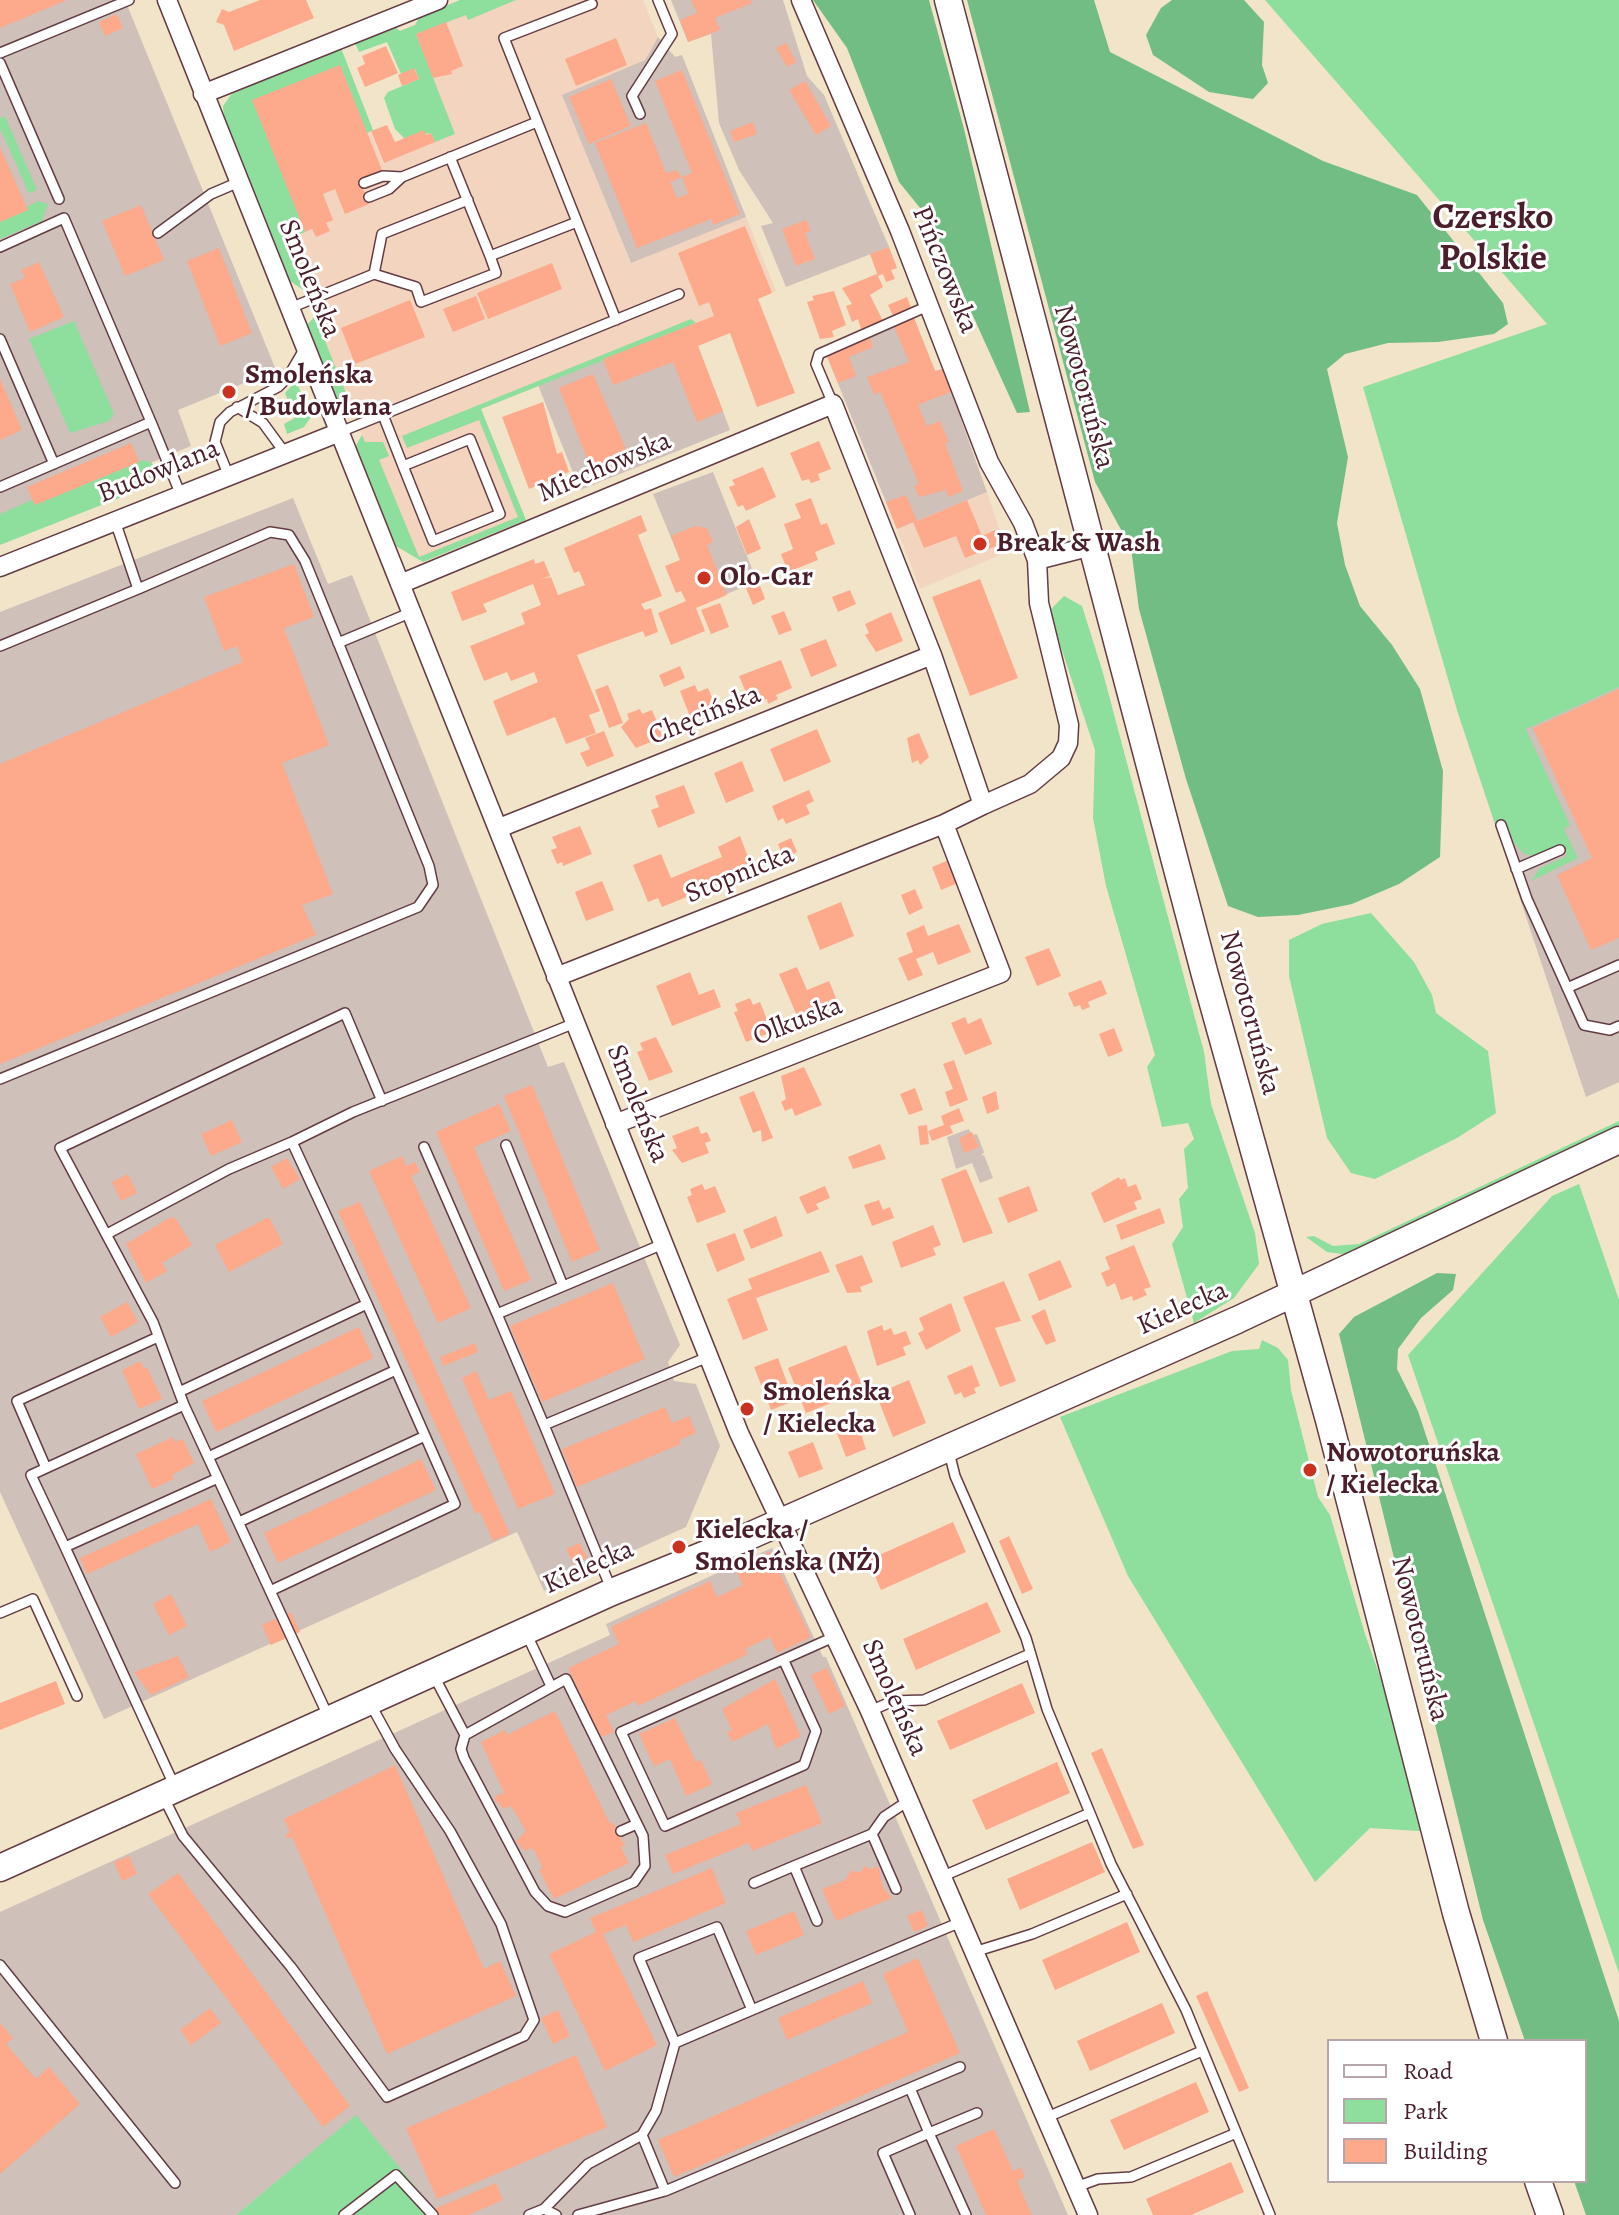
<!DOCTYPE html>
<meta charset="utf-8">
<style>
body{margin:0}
#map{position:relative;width:1619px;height:2215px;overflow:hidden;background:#f2e4c9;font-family:Alegreya,serif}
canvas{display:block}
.legend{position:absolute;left:1327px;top:2039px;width:260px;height:144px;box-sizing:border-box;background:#fff;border:2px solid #b7a5aa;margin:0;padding:10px 14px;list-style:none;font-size:24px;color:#4a1f2b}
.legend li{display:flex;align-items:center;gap:16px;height:40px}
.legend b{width:40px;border:2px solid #b7a5aa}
</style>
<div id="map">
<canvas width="1619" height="2215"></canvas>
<ul class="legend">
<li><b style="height:10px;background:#fff"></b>Road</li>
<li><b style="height:22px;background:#8ede9d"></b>Park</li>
<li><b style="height:22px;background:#fda98c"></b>Building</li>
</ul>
</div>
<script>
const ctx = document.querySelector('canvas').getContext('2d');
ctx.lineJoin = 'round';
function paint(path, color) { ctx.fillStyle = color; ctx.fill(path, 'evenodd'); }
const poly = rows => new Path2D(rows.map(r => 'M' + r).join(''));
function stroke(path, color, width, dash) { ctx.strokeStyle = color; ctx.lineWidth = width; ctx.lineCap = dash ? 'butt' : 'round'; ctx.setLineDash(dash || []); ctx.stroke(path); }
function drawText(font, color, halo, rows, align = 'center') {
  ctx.font = font + ' Alegreya,serif'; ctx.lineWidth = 6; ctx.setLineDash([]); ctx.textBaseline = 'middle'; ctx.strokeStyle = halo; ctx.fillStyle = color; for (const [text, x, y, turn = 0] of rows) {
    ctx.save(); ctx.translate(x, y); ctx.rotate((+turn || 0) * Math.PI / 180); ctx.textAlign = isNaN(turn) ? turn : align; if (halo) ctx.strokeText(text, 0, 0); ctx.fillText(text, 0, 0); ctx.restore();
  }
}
paint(poly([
 [478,0,643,0,658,37,645,60,563,95,630,262,746,217,776,291,481,409,526,520,426,561,409,553,232,109,339,54,383,163,443,138,399,31],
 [987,492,1007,552,920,589,897,529]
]), '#f3d4be');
paint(poly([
 [0,0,125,0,276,370,178,410,191,446,0,526],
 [671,0,783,0,807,76,824,95,889,247,786,287,761,226,773,223,739,170,719,123,711,34,688,42],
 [658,37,675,57,682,55,746,217,631,263,562,95,645,60],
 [914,318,935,371,943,369,987,492,897,529,826,354],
 [690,325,730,430,580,490,538,385],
 [713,472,757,581,699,606,653,494],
 [293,498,328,584,352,575,548,1067,564,1062,680,1345,668,1362,674,1381,696,1384,720,1446,686,1527,544,1591,517,1532,104,1719,0,1492,0,612],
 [1619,604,1619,1082,1586,1097,1457,710,1586,635],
 [969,1129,972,1135,977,1134,984,1152,981,1156,984,1155,993,1178,980,1183,972,1163,956,1169,947,1137],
 [772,1548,823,1657,826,1657,1068,2215,439,2215,356,2116,236,2215,0,2215,0,1912,610,1635,606,1624]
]), '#cfc0ba');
paint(poly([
 [460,0,516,0,468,20,466,15,416,34,455,134,435,142,431,133,404,138,395,129,384,98,388,92,419,79,415,69,401,74,387,42,359,52,355,43,395,27,400,31,415,25,420,16],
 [1265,0,1619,0,1619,687,1526,729,1570,825,1564,829,1578,858,1531,881,1540,868,1567,856,1561,844,1534,856,1524,854,1514,843,1505,820,1495,824,1457,710,1363,387,1547,324],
 [341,48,373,130,367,133,340,65,305,232,287,239,305,291,290,281,224,117,223,106,233,92],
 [5,116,37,190,29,193,0,128,0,118],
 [38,201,48,204,42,221,0,239,0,222],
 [315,316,354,413,342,411,307,325],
 [691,319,696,323,481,409,526,520,423,562,396,546,355,447,362,435,365,442,383,442,389,456,379,460,419,557,518,517,479,420,407,448,402,436],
 [74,321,114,414,109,421,70,433,29,339],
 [296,381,311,417,304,427,287,434,284,424,295,418,285,393],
 [143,460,152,463,154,469,155,476,147,487,0,545,0,514,32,500,35,505],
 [1064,596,1082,606,1103,673,1204,1052,1211,1104,1255,1233,1259,1264,1234,1298,1194,1323,1172,1244,1183,1227,1179,1199,1188,1188,1184,1149,1194,1139,1188,1123,1162,1127,1147,1067,1155,1055,1106,886,1093,818,1095,750,1049,611],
 [1371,913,1414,962,1432,995,1436,1013,1488,1051,1496,1113,1457,1138,1375,1179,1351,1173,1327,1138,1289,976,1289,940,1322,924],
 [1619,1121,1619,1129,1349,1255,1327,1252,1306,1237,1314,1236,1333,1246,1359,1244],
 [1579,1184,1619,1300,1619,1973,1408,1355,1552,1196],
 [1262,1340,1278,1348,1288,1360,1291,1390,1318,1497,1330,1515,1365,1634,1435,1832,1370,1828,1315,1882,1128,1576,1060,1417,1232,1351,1259,1349],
 [356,2115,439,2215,236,2215]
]), '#8ede9d');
paint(poly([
 [813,0,929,0,964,129,1030,412,1017,413,929,219,899,182,847,48],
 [967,0,1094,0,1110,52,1323,161,1417,195,1503,303,1508,324,1494,334,1438,342,1388,343,1345,354,1327,369,1348,457,1337,523,1345,565,1360,606,1392,645,1420,689,1443,771,1440,857,1399,884,1352,904,1298,915,1258,917,1228,906,1186,779,1139,609,1131,548,1095,482],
 [1172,0,1244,0,1264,22,1262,65,1268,83,1253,99,1209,92,1153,55,1146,35,1161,8],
 [1437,1273,1456,1274,1453,1290,1421,1318,1398,1349,1397,1369,1418,1411,1619,2021,1619,2215,1586,2215,1574,2181,1585,2181,1585,2041,1525,2041,1483,1920,1339,1334,1354,1317]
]), '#72bd84');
paint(poly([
 [0,0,67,0,0,28],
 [260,0,306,0,314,18,234,51,224,25,216,22,222,9,229,12],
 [691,0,750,0,752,3,715,18,720,30,688,42,680,20,697,13],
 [117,14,123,28,105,36,99,22],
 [446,22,463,66,451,71,452,74,433,78,416,34],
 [616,38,627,65,576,86,565,59],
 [786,43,796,62,787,67,776,48],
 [386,46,398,73,365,87,357,68,365,64,362,56],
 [340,65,382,170,359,179,369,204,345,214,335,189,323,194,333,220,326,223,330,231,316,237,312,229,305,232,252,100],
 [414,68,419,79,402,86,398,75],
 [682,70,740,214,713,225,711,219,637,248,595,143,646,123,666,173,676,170,682,177,692,173,655,81],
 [682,177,688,194,677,198,670,182],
 [611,79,631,126,589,144,569,97],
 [805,81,831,126,816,135,789,90],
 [753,122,757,134,734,142,730,131],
 [387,125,395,142,424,130,426,135,431,133,435,142,384,163,371,131],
 [0,147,28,210,0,222],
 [141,205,164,260,125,276,102,221],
 [806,220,811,231,805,233,815,259,796,266,782,229],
 [745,226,772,293,758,299,795,393,757,407,730,333,698,346,723,411,697,422,673,362,613,385,603,359,714,316,709,302,699,306,678,253],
 [889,247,897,268,891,270,895,279,886,282,883,274,878,276,870,254],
 [219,248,252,333,220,346,187,261],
 [39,262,64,317,30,332,10,284,25,278,21,270],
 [552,263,562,289,488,319,477,293],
 [877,274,883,287,870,295,883,321,861,329,858,319,852,322,846,306,852,304,842,288],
 [834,291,846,325,832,331,834,337,820,339,807,302,814,300,812,296],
 [476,296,485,319,453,332,443,309],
 [907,297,911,308,893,316,888,305],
 [410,300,425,337,355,364,341,328],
 [914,318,935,371,943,369,953,391,918,405,927,426,940,421,949,442,945,443,963,491,948,497,946,490,919,497,914,486,919,484,880,392,874,395,867,377,909,362,894,326],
 [869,336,873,347,849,357,856,376,838,383,826,354],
 [593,374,629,456,592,471,559,388],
 [0,378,22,430,0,440],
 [543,402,557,454,562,452,569,472,529,489,502,417],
 [819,441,831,469,818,474,820,480,811,483,809,479,802,481,790,453],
 [131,443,139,462,35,505,27,487],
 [763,467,776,497,746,511,743,505,738,507,729,487,735,485,732,480],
 [906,495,917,521,967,500,982,536,995,530,1001,544,965,558,956,536,924,548,913,522,897,529,886,502],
 [811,498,821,525,827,523,835,544,815,552,818,560,788,572,781,554,793,549,784,524,801,518,795,504],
 [641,515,647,531,638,535,662,596,641,604,645,610,651,608,658,632,645,637,643,631,577,655,600,711,589,715,596,733,566,744,555,717,507,736,493,701,538,682,534,672,511,681,507,672,484,681,470,646,525,624,521,613,541,605,533,584,483,604,487,612,462,621,451,592,534,559,535,564,544,561,550,576,541,579,551,577,558,595,585,585,579,571,574,573,564,548],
 [749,519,761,549,747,555,736,527],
 [695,526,707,528,713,542,707,545,727,595,696,608,705,631,671,645,658,613,686,601,681,591,676,593,665,566,680,560,671,536],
 [294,564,314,617,284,628,329,745,282,763,333,894,302,905,316,935,0,1064,0,764,242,662,237,646,224,651,204,597],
 [980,579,1018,678,970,696,932,597],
 [759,583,765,599,753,605,746,588],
 [850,590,856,604,838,612,832,597],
 [720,603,729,627,711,634,701,610],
 [784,611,792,630,779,635,771,616],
 [891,612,903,641,876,652,865,635,869,633,865,624],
 [826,639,837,666,811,677,800,649],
 [781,660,792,688,776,695,778,699,768,704,767,699,751,705,739,676],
 [680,666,685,678,664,687,659,675],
 [608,685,623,723,609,728,595,690],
 [695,685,698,692,708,688,719,714,693,724,680,691],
 [1619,689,1619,938,1591,950,1557,875,1592,858,1533,728],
 [640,709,642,714,652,710,663,737,636,748,621,727,629,719,627,714],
 [817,729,831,762,784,782,770,749],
 [604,731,614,756,587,767,580,753,590,749,585,738],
 [919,733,929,757,920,765,918,760,912,763,907,738],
 [742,761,754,791,726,803,714,773],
 [684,785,695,813,658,828,651,810,659,807,655,796],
 [809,790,814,801,806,805,810,814,786,824,783,818,778,821,772,806],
 [580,826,592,854,563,866,562,862,557,864,551,850,557,848,552,837],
 [740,836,753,870,662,907,658,898,648,902,633,865,661,854,671,878,722,857,718,847],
 [791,838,797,852,784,858,778,844],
 [949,860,958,883,941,890,932,867],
 [602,881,614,910,586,921,575,892],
 [915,889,923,908,909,915,901,895],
 [841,902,854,936,820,950,807,916],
 [959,924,971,952,938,965,933,952,916,959,923,975,908,981,898,958,913,952,906,933,924,925,928,936],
 [1049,948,1061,976,1037,986,1025,957],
 [797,967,807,990,829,981,840,1008,813,1019,809,1011,797,1016,779,974],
 [690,972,699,995,714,989,721,1007,672,1026,656,986],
 [1101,980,1107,994,1088,1002,1090,1007,1082,1010,1080,1005,1074,1007,1068,993],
 [750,998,753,1005,760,1002,772,1032,746,1042,734,1012,738,1011,735,1004],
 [965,1017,968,1024,981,1018,992,1044,965,1055,951,1023],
 [1114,1028,1123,1051,1108,1057,1099,1034],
 [656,1037,673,1072,649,1081,637,1052,643,1050,640,1043],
 [954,1060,968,1100,950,1107,945,1092,953,1089,943,1064],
 [804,1067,822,1105,795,1116,792,1108,785,1111,781,1102,786,1099,781,1076],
 [532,1085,600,1250,572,1262,504,1096],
 [915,1088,923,1110,909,1115,900,1094],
 [754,1091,773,1138,762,1142,761,1130,753,1133,739,1097],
 [996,1091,999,1109,987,1114,982,1097],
 [499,1104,511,1131,474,1147,531,1280,504,1291,436,1132],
 [959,1108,964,1121,950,1126,953,1133,932,1141,928,1131,944,1125,941,1116],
 [232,1120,242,1142,211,1156,201,1134],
 [927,1125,929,1144,920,1145,918,1126],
 [698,1126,701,1134,707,1132,711,1141,705,1143,709,1153,682,1163,672,1150,677,1148,672,1136],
 [972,1132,979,1147,964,1153,959,1138],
 [880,1144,886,1159,853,1169,848,1157],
 [402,1156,406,1166,415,1162,420,1172,411,1176,471,1308,438,1323,369,1171],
 [287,1158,300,1179,283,1189,271,1167],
 [966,1169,993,1233,963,1243,941,1179],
 [128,1174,137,1193,121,1201,112,1182],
 [1119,1177,1120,1180,1125,1178,1128,1187,1136,1184,1142,1199,1134,1202,1137,1209,1104,1223,1091,1193],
 [702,1184,705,1190,715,1186,726,1212,697,1223,687,1197,692,1195,690,1189],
 [825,1186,830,1198,816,1204,819,1209,807,1214,799,1197],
 [1029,1186,1038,1211,1008,1223,998,1198],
 [879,1200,883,1210,890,1207,894,1218,872,1226,864,1205],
 [360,1202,510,1534,493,1541,480,1512,476,1514,338,1211],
 [1160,1208,1165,1223,1121,1240,1116,1225],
 [776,1216,783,1236,751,1249,743,1230],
 [171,1217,176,1219,192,1245,162,1263,167,1271,146,1283,126,1244],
 [269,1217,283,1244,229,1272,215,1245],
 [933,1225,941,1245,933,1248,936,1255,901,1268,892,1242],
 [735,1233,745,1260,717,1272,706,1244],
 [1134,1245,1151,1287,1144,1289,1147,1295,1133,1301,1132,1296,1121,1300,1115,1283,1107,1287,1101,1273,1110,1269,1105,1257],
 [821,1251,830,1272,756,1298,768,1330,743,1340,727,1299,752,1289,748,1279],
 [862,1255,873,1282,860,1287,862,1292,847,1293,835,1265],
 [1060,1260,1072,1287,1039,1301,1028,1274],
 [1004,1281,1021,1321,995,1328,1016,1381,1000,1387,963,1297],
 [613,1283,645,1359,542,1402,510,1326],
 [127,1302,138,1322,111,1337,100,1317],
 [951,1303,961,1331,926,1350,918,1333,924,1330,919,1318],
 [1045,1309,1056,1341,1046,1345,1031,1316],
 [882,1325,884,1331,891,1328,894,1335,906,1331,911,1344,903,1347,906,1355,877,1366,867,1331],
 [359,1327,373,1358,216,1432,202,1401],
 [475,1343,478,1352,443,1366,440,1357],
 [846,1345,864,1390,806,1413,788,1368],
 [778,1358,794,1401,771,1410,754,1367],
 [141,1361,144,1369,147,1367,162,1399,139,1409,122,1370],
 [972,1365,980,1386,974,1388,976,1393,964,1398,961,1392,955,1395,947,1376],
 [476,1371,489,1400,511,1391,555,1494,518,1509,462,1378],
 [909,1380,926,1423,893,1437,876,1394],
 [665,1407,672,1423,689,1416,696,1433,679,1440,681,1444,577,1487,562,1449],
 [851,1427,853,1434,860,1431,866,1449,846,1457,837,1433],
 [173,1437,175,1442,183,1439,194,1463,172,1475,174,1479,152,1489,136,1454],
 [813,1442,823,1469,799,1478,788,1452],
 [421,1459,436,1490,278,1563,264,1533],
 [211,1499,231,1542,210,1552,198,1524,87,1574,80,1558],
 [953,1522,966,1552,881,1590,868,1560],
 [1009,1536,1033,1589,1022,1594,999,1541],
 [580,1543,587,1558,574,1565,566,1549],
 [770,1552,811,1637,777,1653,770,1637,745,1649,748,1654,638,1706,636,1701,606,1715,614,1732,601,1737,568,1668,619,1644,611,1627,710,1581,717,1597,743,1585,735,1569],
 [171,1594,187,1626,169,1635,153,1604],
 [987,1602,1001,1632,916,1670,903,1639],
 [291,1612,300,1632,271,1645,262,1625],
 [178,1656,189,1677,151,1695,134,1672],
 [827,1668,845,1706,829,1714,811,1675],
 [775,1679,801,1736,776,1749,768,1724,732,1742,727,1732,732,1730,722,1709],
 [56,1681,65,1704,0,1730,0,1703],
 [1022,1683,1035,1713,950,1750,937,1721],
 [555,1711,610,1824,613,1822,625,1846,621,1847,629,1863,554,1899,539,1870,543,1868,536,1854,532,1848,525,1851,516,1841,526,1831,511,1806,504,1809,494,1799,500,1793,505,1795,481,1742,505,1730,507,1735],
 [675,1718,696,1762,701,1760,712,1784,686,1796,670,1759,654,1766,639,1734],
 [1102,1748,1144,1845,1133,1849,1091,1753],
 [1057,1762,1070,1793,986,1830,972,1800],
 [395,1765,484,1969,500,1961,516,1996,387,2054,292,1837,287,1839,286,1834,290,1832,284,1819],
 [806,1785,822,1823,752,1851,749,1843,673,1874,665,1855,741,1824,736,1813],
 [1092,1842,1105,1872,1020,1910,1007,1879],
 [129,1856,137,1874,122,1881,114,1862],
 [864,1866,871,1869,878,1866,883,1887,892,1898,836,1921,822,1889,845,1880,851,1871,861,1872],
 [712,1868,726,1903,633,1942,626,1925,603,1934,657,2045,605,2071,549,1954,596,1932,590,1918],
 [178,1873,350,2106,323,2127,148,1894],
 [922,1910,928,1926,914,1932,907,1916],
 [794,1911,804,1935,756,1955,746,1931],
 [1127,1922,1140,1952,1055,1990,1042,1960],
 [918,1958,960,2053,674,2177,658,2140,908,2032,883,1974],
 [863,1981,872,2003,787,2040,778,2018],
 [1207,1991,1249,2088,1239,2092,1196,1996],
 [1162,2003,1175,2033,1090,2071,1077,2041],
 [210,2008,221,2023,191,2045,180,2030],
 [558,2010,570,2036,553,2044,541,2018],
 [0,2023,13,2038,6,2044,36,2079,49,2067,80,2104,0,2174],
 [576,2055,607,2127,437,2199,406,2128],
 [1196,2082,1209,2112,1124,2150,1110,2120],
 [994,2129,1013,2171,1021,2168,1025,2177,1017,2181,1032,2215,986,2215,956,2146],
 [1231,2162,1244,2192,1191,2215,1153,2215,1146,2199],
 [496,2183,503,2200,468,2215,440,2215,434,2209]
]), '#fda98c');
const lane = poly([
 [592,4,504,38,616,320],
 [0,53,129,0],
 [0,63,59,199],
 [640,114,632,96,672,34,658,0],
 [450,157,490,256,577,222],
 [364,183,383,176,402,177],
 [369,197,389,189,402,177,537,122],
 [158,233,211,194,239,182],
 [0,247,64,218,151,422],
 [374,274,416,287,421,302,496,273,490,256],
 [290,308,374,274,382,234,468,200],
 [0,339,54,464],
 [833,404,816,364,819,354,928,306],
 [237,407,263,423,285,453],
 [383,415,403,466,433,541,500,514,470,439,403,466],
 [340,432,679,294],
 [228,474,215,442,220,422,230,412,278,387,288,377,306,346],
 [0,487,151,422,180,493],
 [338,643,412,612],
 [0,646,138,589],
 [1501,825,1527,899,1584,1025,1610,1030,1619,1026],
 [1516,869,1560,850],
 [1567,988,1619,965],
 [0,1079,418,907,433,885,429,866,305,561,289,535,270,532,138,589,115,521],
 [506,1145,563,1286],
 [424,1147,497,1314],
 [107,1234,229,1169,292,1142],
 [367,1304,292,1142,353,1112,575,1023],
 [179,1392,367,1304,455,1504,270,1591],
 [544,1425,497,1314,663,1244],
 [949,1452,955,1476,1026,1638,1047,1709,1111,1864,1186,2010,1270,2215],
 [208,1457,396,1370],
 [46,1468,17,1401,158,1337],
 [239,1522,425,1436],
 [65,1547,31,1475,184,1405],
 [612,1591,544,1425,708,1357],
 [0,1613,33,1599,77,1696],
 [527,1635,551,1686],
 [784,1661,816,1731,804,1765,665,1826,621,1732,836,1636],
 [434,1676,465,1735,566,1679,643,1836,645,1866,634,1882,565,1912,548,1906,535,1892,464,1758,461,1749,465,1735],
 [870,1711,893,1701,924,1700,1030,1654],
 [328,1716,184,1405,153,1322,60,1148,345,1013,382,1101],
 [175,1787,65,1547,218,1478],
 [163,1796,183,1836,291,1967,387,2097,524,2036,534,2020,501,1924,450,1831,395,1749,371,1705],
 [621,1831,637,1824],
 [872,1834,896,1889],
 [941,1877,1090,1813],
 [754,1883,794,1866],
 [817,1921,794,1866,872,1834,884,1817,908,1801],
 [974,1952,1032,1934,1127,1894],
 [0,1965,175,2183],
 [752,2010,717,1927,639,1958,675,2043,752,2010,927,1936,961,1922],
 [675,2043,656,2111,642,2135,665,2191,960,2067],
 [910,2088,929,2133,883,2153,910,2215],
 [1045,2118,1202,2051],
 [1076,2187,1098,2179,1131,2177,1234,2134],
 [544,2209,556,2215],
 [344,2215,396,2175,433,2215],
 [529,2215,544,2209,588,2164,642,2135],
 [578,2215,665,2191],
 [966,2215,929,2133,977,2113]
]);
const street = poly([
 [167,0,739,1433,870,1711,1088,2215],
 [801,0,900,231,989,462,1023,523,1037,560,1039,603,1069,725,1068,743,1061,758,1030,784,983,805],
 [203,94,438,0],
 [1037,560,1092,546],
 [0,567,340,432],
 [400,584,833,404,932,655,983,805,944,824,1001,973,615,1124],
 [499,828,932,655],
 [556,977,944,824]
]);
const secondary = poly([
 [948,0,1205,975,1329,1420,1456,1913,1494,2041],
 [0,1868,612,1592,738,1541,1237,1320,1619,1140],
 [1538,2181,1550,2215]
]);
stroke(lane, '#633d43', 12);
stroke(street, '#633d43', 21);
stroke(secondary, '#633d43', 29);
stroke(lane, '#fff', 9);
stroke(street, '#fff', 18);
stroke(secondary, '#fff', 26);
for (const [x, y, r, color] of [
 [229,392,8,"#c8321e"],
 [980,544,8,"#c8321e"],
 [704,578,8,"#c8321e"],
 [747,1409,8,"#c8321e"],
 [1310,1470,8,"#c8321e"],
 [679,1547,8,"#c8321e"]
]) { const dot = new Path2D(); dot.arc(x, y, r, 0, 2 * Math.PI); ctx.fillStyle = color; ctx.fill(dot); stroke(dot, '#fff', 3); }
drawText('28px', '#4a1f2b', '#fff', [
 ["Pińczowska",944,270,68],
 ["Smoleńska",309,279,68],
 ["Nowotoruńska",1083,387,75],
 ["Miechowska",605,468,-23],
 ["Budowlana",159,472,-22],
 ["Chęcińska",705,716,-22],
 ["Stopnicka",740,875,-22],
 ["Nowotoruńska",1249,1013,75],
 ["Olkuska",798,1022,-21],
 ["Smoleńska",637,1104,68],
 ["Kielecka",1183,1309,-24],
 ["Kielecka",589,1568,-24],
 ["Nowotoruńska",1419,1639,76],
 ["Smoleńska",894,1698,66]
]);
drawText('bold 28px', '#4a1f2b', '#fff', [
 ["Smoleńska",245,376],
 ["/ Budowlana",245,408],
 ["Break & Wash",996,544],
 ["Olo-Car",720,578],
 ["Smoleńska",763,1393],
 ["/ Kielecka",763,1425],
 ["Nowotoruńska",1326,1454],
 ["/ Kielecka",1326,1486],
 ["Kielecka /",695,1531],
 ["Smoleńska (NŻ)",695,1563]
], 'left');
drawText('bold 36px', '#4a1f2b', '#fff', [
 ["Czersko",1493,219],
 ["Polskie",1493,260]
]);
</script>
